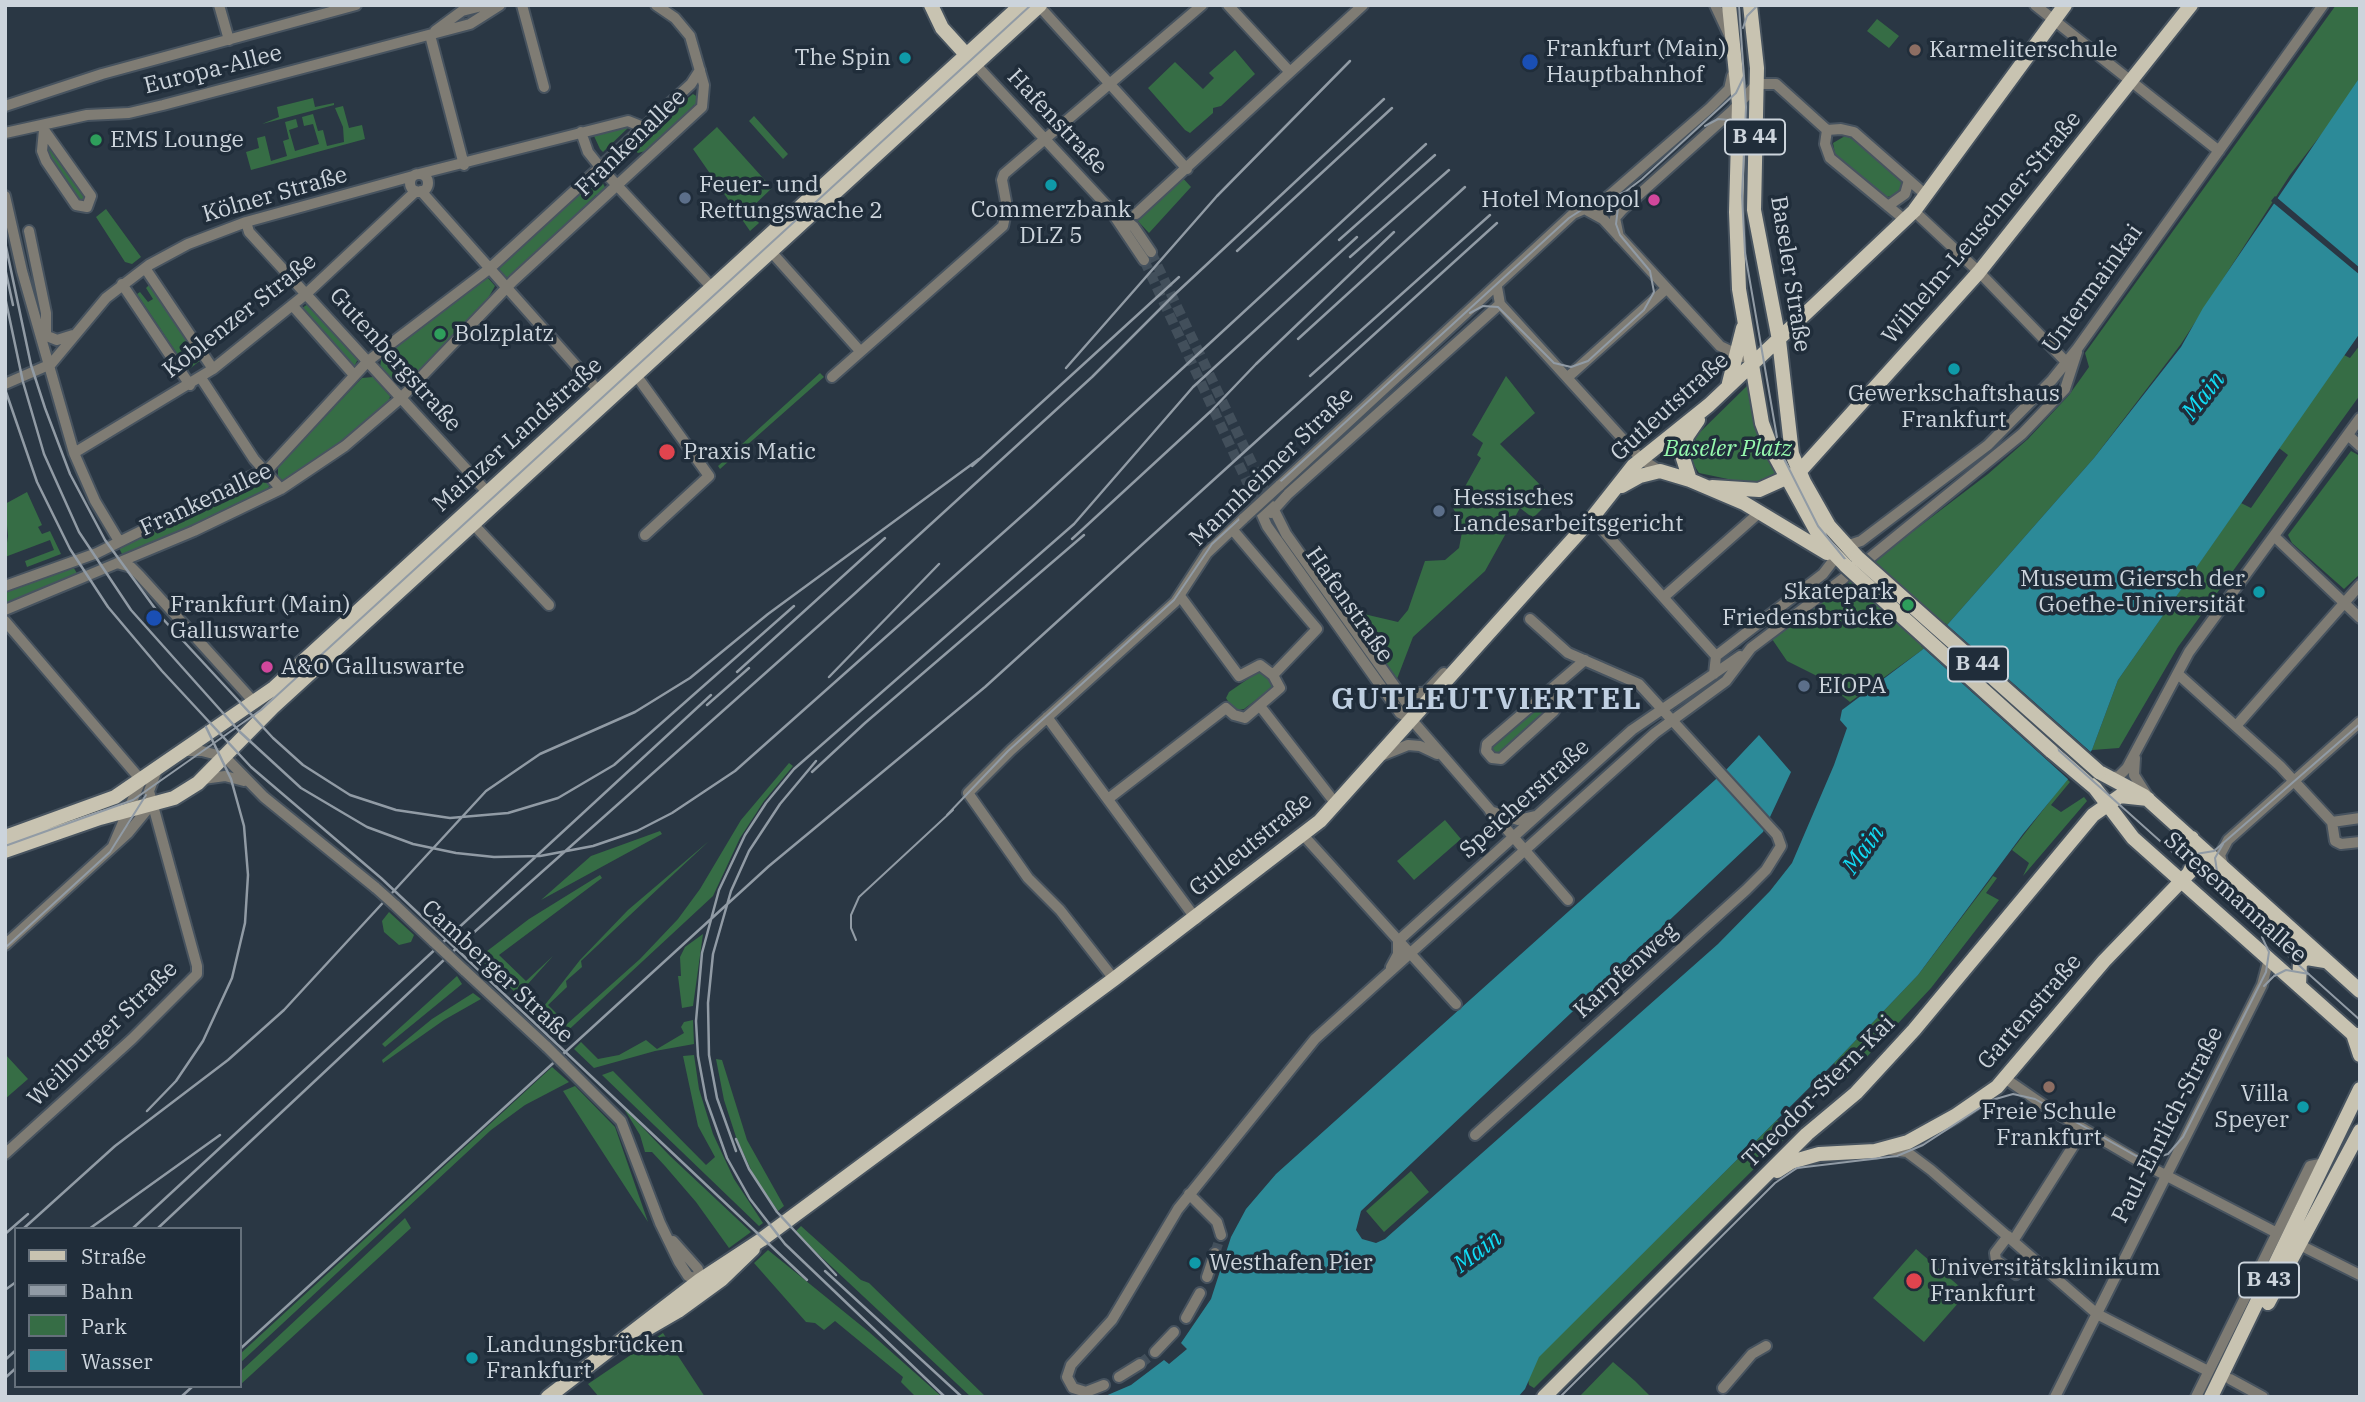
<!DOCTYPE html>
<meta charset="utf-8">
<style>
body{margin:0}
#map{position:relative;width:2365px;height:1402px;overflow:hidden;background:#2a3744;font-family:"IBM Plex Serif",serif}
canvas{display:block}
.frame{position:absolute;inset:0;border:7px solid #ccd4dc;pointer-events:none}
.legend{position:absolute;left:14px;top:1227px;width:228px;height:161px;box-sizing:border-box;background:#202d3a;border:2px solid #65707b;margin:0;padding:9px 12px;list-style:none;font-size:21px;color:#ccd4dc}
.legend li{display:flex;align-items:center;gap:14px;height:35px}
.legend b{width:35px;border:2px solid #65707b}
</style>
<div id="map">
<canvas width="2365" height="1402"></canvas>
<div class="frame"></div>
<ul class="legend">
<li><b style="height:9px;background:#c8c3b1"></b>Straße</li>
<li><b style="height:9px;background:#919ba5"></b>Bahn</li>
<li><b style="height:19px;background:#366d45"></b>Park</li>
<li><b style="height:19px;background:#2c8a98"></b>Wasser</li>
</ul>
</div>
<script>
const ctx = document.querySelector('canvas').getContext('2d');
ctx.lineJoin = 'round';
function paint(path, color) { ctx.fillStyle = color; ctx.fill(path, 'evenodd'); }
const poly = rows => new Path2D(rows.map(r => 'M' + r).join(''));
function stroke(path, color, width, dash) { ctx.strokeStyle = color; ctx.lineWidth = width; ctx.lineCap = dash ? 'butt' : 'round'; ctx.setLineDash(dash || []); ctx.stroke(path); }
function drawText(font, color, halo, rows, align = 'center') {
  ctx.font = font + ' "IBM Plex Serif",serif'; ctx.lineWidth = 7; ctx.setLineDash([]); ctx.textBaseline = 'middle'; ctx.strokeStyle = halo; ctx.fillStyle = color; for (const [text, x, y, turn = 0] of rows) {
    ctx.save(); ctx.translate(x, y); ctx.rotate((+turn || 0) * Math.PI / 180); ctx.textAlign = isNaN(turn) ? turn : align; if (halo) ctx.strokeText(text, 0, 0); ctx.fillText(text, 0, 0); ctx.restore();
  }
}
paint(poly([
 [2336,5,2360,5,2360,84,2290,175,2181,344,2094,458,1948,624,1922,650,1850,702,1819,677,1787,661,1772,639,1988,474,2028,439,2069,395,2089,367,2085,353],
 [1877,19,1899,36,1889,48,1867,31],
 [1235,50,1255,74,1221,106,1213,108,1213,113,1190,133,1185,130,1148,88,1175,62,1203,89,1214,78,1209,73],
 [693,94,698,97,697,106,694,105,649,150,638,153,629,146],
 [313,98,315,107,334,103,334,105,262,124,279,117,277,107],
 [343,106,349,128,362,125,365,139,251,170,246,152,259,148,257,138,265,136,271,161,287,156,283,141,289,139,285,122,296,119,298,127,289,130,295,151,319,144,313,124,304,126,302,117,313,114,318,131,323,130,327,146,344,142,343,127,335,108],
 [754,116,788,154,783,159,749,121],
 [629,127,603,152,600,149,594,136],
 [717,127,772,188,748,211,759,223,750,231,693,149],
 [1845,136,1858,141,1902,181,1900,194,1887,197,1836,159,1833,143],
 [51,143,89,200,80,205,46,156,47,145],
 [1181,176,1191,187,1149,233,1136,219],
 [595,179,601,180,606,189,598,197,596,195,510,278,500,275,499,266],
 [106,209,141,257,132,264,125,262,96,217],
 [488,278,495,286,487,300,409,385,398,386,380,367,382,355,483,279],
 [149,285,201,360,188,370,137,294,140,292,148,302,153,299,146,288],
 [308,304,358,359,354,367,350,366,302,308],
 [2360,345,2360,395,2178,647,2119,748,2092,750,2118,680,2241,503,2251,508,2288,455,2279,448,2344,355,2350,358],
 [820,373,824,377,720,469,718,466],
 [1506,376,1535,413,1500,444,1553,498,1533,518,1520,508,1485,571,1413,637,1397,679,1351,611,1398,622,1408,610,1425,561,1445,560,1459,548,1463,527,1453,508,1481,458,1477,455,1483,443,1472,435],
 [373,377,390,396,389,402,344,442,286,482,278,478,278,466,362,378],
 [1751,382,1752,416,1765,455,1776,473,1769,479,1747,483,1699,473,1692,462,1696,436],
 [2351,451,2360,456,2360,574,2344,589,2292,543,2288,535],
 [263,479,270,485,266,492,123,556,119,548],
 [27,492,42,525,38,527,42,534,50,531,61,554,27,567,25,561,54,550,50,540,5,557,8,536,5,504],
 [72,565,78,575,5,604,5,590],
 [1261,670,1273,682,1273,687,1244,709,1234,711,1226,698,1229,692],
 [1547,697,1555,706,1496,755,1489,747],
 [789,763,793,766,764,801,740,838,713,896,561,1037,537,1015,580,960,628,910,709,841,581,961,582,967,566,981,567,987,548,1005,567,1024,640,959,678,919,700,889,741,820],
 [2067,779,2070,782,2051,805,2061,812,2084,797,2087,801,2023,876,2029,863,2012,850],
 [1445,820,1461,839,1414,880,1397,861],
 [660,831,662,834,541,900,591,856],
 [600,875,602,878,499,955,526,981,553,956,518,995,478,958,529,919],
 [1993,876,1997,878,1986,893,1999,900,1931,988,1847,1078,1834,1063,1918,975],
 [389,912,414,935,411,942,399,945,384,932,382,921],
 [703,934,693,1006,682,1008,678,976,681,976,680,957,685,947],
 [457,976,462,984,385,1047,382,1044],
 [473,993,481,999,444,1020,383,1063,382,1060,432,1019],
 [693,1020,694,1044,655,1051,594,1068,574,1049,581,1042,598,1059,619,1055,646,1040,657,1049,684,1033,681,1027,684,1022],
 [5,1054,28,1079,5,1099],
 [694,1055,699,1089,713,1134,734,1179,763,1223,759,1226,602,1075,613,1071,706,1165,715,1157,698,1126,683,1056],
 [716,1059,722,1060,747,1140,784,1206,778,1211,754,1176,736,1137,724,1100],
 [552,1067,569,1082,525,1105,491,1130,240,1363,240,1354],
 [575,1086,615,1127,648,1222,563,1091],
 [623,1107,670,1156,751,1232,729,1248,696,1202,665,1166,652,1152,645,1152,640,1135],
 [1777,1120,1790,1133,1534,1388,1529,1385,1528,1379,1538,1357],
 [1411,1171,1429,1192,1384,1232,1366,1211],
 [405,1218,411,1228,240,1385,240,1372],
 [801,1226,861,1280,869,1283,986,1397,971,1397,802,1239,795,1232],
 [1916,1249,1967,1293,1924,1342,1873,1298],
 [768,1250,869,1332,942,1397,916,1397,901,1382,903,1377,835,1321,824,1330,815,1323,806,1322,754,1263],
 [663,1333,705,1397,599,1397,588,1384],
 [1613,1362,1635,1381,1651,1397,1579,1397]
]), '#366d45');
paint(poly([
 [2360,77,2360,333,2118,680,2092,750,2023,834,1918,975,1834,1063,1539,1357,1525,1389,1518,1397,1103,1397,1131,1385,1164,1360,1169,1364,1187,1349,1181,1343,1211,1299,1231,1237,1246,1209,1276,1174,1725,771,1759,735,1791,772,1763,832,1361,1211,1356,1230,1362,1239,1376,1243,1385,1239,1718,944,1770,891,1792,863,1834,765,1847,728,1840,720,1842,710,1922,650,1948,624,2094,458,2181,347,2203,308]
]), '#2c8a98');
paint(poly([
 [2275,196,2360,268,2360,275,2271,201],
 [1945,623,2093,754,2070,781,1921,646]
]), '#2a3744');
stroke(poly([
 [1151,252,1270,501],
 [1144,260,1260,510],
 [1215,1253,1221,1235],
 [1140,1364,1155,1352]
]), '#424f5b', 10, [10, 5]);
const minor = poly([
 [219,5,229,40],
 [522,5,544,87],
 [1228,5,1289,71],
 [1715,5,1729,35],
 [2035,5,2219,151],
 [1039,6,1187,169],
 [435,31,462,11,486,5],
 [430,35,464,165],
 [975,64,1109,208,1144,260],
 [5,106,102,74,356,5],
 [44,130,91,196,87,207,76,205,46,161,42,151,44,130],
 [581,132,588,152,600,167,716,292],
 [5,133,87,115,129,113,163,105,470,24,500,5],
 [419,174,628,121,643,127],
 '410 183a9 9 0 1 1 18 0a9 9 0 1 1-18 0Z',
 [421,191,603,396],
 [5,196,22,271,74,453,95,501,119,541],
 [1888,206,1905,194,1909,180],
 [1583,208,1603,219,1720,346,1743,357],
 [1914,211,1979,272,2071,367],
 [1593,212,1631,197],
 [1136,214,1363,5],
 [1119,215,1134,227,1151,252],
 [1905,220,1830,158,1825,144,1827,130,1841,129,1854,132,1927,196],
 [246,222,249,232,488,493],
 [29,231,46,313,46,332],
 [1619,237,1615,218,1623,209,1732,111,1757,84,1776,84,1827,130],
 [766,246,860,351],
 [145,268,213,369],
 [122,284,190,385],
 [1497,287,1500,304,1641,459,1660,471],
 [292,305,354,375],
 [47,336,57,340,73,335],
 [636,375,709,476,645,535],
 [832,377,1003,226,1007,207,1002,180,1004,174,1202,5],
 [1568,377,1666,289],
 [201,378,254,459,281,489],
 [5,384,51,364,106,298,149,265,188,244,246,222,413,176],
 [2348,435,2360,446],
 [74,453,213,369,306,294,416,191],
 [1279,486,1573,214,1603,201,1710,108,1729,89,1732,76],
 [1272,506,1286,534,1408,705,1411,719],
 [1272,509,1260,510,1267,526,1400,713,1411,719,1568,900],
 [1271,513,1288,494,1500,304],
 [1592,518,1716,656],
 [473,524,549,605],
 [1232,529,1317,629,1273,675],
 [2274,536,2360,618],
 [1846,546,1861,541,1988,445,2052,380,2077,349,2323,5],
 [1871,557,2022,434,2065,389,2077,352],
 [117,563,131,567,140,576,254,702],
 [5,586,97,553,270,467,368,361,489,269,691,84,700,70],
 [1665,596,1760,512],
 [5,610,194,531,281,489,345,446,401,398,513,281,702,107,704,85,690,36,675,18,656,5],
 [5,621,141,780,113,846],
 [1714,674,1716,656,1823,574,1836,557],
 [2178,674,2280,766,2332,822,2360,818],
 [1554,687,1557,706,1554,711,1501,759,1492,758,1486,751,1487,744,1585,660],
 [1400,693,1425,693,1444,673],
 [1260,706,1336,804],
 [1047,717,1196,919],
 [2236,726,2360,585],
 [187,751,202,751,225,757,264,797,376,888],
 [1383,755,1408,745,1420,746,1437,754],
 [2135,758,2134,775,2148,797],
 [2109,778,2119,776,2127,768,2189,652,2360,418],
 [203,779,225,776,244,781],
 [1108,799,1226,708,1234,715,1245,718,1280,688,1273,675,1260,665,1239,676,1180,596],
 [1490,811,1518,820,1535,816],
 [2332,822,2335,841,2341,844,2360,842],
 [1304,836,1456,1004],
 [2224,869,2220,855,2228,840,2360,722],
 [395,905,434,942],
 [5,945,128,833,151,805],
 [1391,967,1398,954,1398,941,1632,730,1740,656],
 [464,970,547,1047],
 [1114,979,1060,910,1028,878,968,793,1011,750,1175,602,1207,553,1244,518],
 [562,1062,621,1121,660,1223,679,1262,688,1276,704,1281],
 [2006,1079,2048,1108,2142,1163,2277,1233],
 [1475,1135,1746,890,1766,870,1781,846,1777,835,1639,684,1568,653,1530,619],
 [1891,1150,1907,1152,1931,1170,2097,1314,2208,1371],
 [5,1154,132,1039,197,974,197,966,149,791,157,770],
 [1189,1194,1217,1222,1221,1235],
 [2008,1236,1995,1253,1996,1260,2016,1274,2032,1258],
 [673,1241,698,1269,700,1285],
 [2013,1241,2084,1129],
 [2298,1244,2360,1275],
 [1207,1277,1215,1253],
 [1186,1318,1200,1293],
 [1155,1352,1174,1332],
 [1119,1377,1140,1364],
 [2230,1379,2263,1397],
 [1104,1385,1086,1392,1073,1388,1067,1377,1071,1365,1112,1320,1178,1209,1315,1039,1655,733,1726,681,1751,648,1844,578],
 [1723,1388,1752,1354,1766,1346],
 [2055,1397,2262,985,2269,959],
 [2196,1397,2310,1166,2325,1163]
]);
const major = poly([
 [931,5,942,28,972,61],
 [1729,5,1739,104,1736,212,1739,289,1762,423,1773,452,1822,541,1846,566],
 [1750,5,1757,68,1754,210,1779,340,1792,454,1804,482,1829,526,1857,557],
 [1729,383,1743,328],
 [1690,480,1682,455,1687,436,1698,420],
 [1622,486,1640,476,1660,471,1690,480,1744,503,1827,553],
 [1712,487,1759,490,1799,472,1979,272,2191,5],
 [2051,751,2095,788,2133,838,2353,1034,2360,1036],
 [2099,772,2144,796,2360,991],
 [5,837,115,797,274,688,1021,5],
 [5,851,100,818,174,798,198,783,273,707,1040,5],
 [2299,986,2300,962,2307,958,2325,961],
 [2353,1034,2360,1055],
 [1777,1171,1791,1162,1819,1154,1875,1151,1908,1142,1955,1116,1997,1087,2104,961,2189,873,2196,858,2192,838],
 [2268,1303,2360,1131],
 [647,1329,678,1311,722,1279,753,1249],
 [548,1397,700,1280,761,1240,1114,979,1320,821,1592,518,1633,466,1709,405,1914,211,2065,5],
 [1544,1397,1807,1134,1856,1093,1914,1030,2093,815,2120,796,2148,799],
 [2211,1397,2360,1089]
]);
stroke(minor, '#47535f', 14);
stroke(major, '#47535f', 18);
stroke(minor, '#7f7c74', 10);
stroke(major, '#c8c3b1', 14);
stroke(poly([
 [1739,5,1746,107,1742,196,1745,253,1779,449,1818,526,1845,559,2360,1020],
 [1743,28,1747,16,1758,5],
 [1705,126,1718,119,1729,120,1740,129,1744,140],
 [1470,313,1483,306,1498,307,1554,363,1571,367,1588,361,1644,310,1654,292,1650,271,1620,235,1616,224,1618,208,1633,192],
 [947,815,1008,751,1174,600,1212,544,1569,218,1586,207,1625,192,1642,179,1736,93,1744,76],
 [2223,844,2215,858,2218,878,2278,935],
 [5,846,133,800,261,710,1031,5],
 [2176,847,2190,855,2214,851,2360,724],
 [856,940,851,928,851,915,859,897,953,810],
 [5,948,110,852,146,795],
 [2264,986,2274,976,2286,970,2309,974],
 [1560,1397,1775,1183,1797,1168,1897,1156,1923,1145,1992,1100,2013,1094,2035,1099,2136,1156,2151,1159,2168,1154,2183,1137,2266,972,2269,952,2262,937]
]), '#919ba5', 2);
stroke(poly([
 [1339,240,1435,155],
 [5,242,31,365,45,408,70,474,105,540,162,618,273,738,303,765,350,795,396,810,450,818,508,813,558,798,614,765,794,606],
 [1237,251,1392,108],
 [1350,257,1449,170],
 [5,268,13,305],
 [5,297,23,382,44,454,79,532,131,610,240,732,301,788,367,827,413,844,456,853,494,857,540,856,593,846,637,831,672,813,735,771,1032,507,1426,144],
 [1298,339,1465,187],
 [1066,368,1217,196,1350,61],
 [1310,376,1490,215],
 [5,389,37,482,70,549,108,607,162,671,251,767,381,878,807,1280],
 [972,466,1179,277],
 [1072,539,1211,411,1256,364,1394,232],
 [737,672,885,538],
 [829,677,939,564],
 [707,705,749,668],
 [812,772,865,723,1084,535],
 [147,1111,176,1081,203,1041,232,978,245,923,248,875,244,826,231,779,206,727],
 [736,1139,749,1169,777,1212,836,1275],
 [736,1151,717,1098,709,1055,708,1003,713,954,731,891,749,851,780,804,816,761],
 [23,1229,115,1146,228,1060,284,1010,486,791,540,754,635,712,690,678,768,614,979,459],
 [89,1229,220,1135],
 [132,1229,711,695],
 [157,1229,462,943,852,596,1092,377,1174,295,1384,99],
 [5,1234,28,1214],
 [825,1271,962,1397],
 [5,1290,16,1282],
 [240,1349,769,866,985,687,1497,223],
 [5,1360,16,1350],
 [5,1378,16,1368],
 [181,1397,193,1386],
 [945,1397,785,1244,750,1199,727,1158,706,1099,698,1056,696,1021,702,953,719,890,745,835,766,803,794,769,1074,524,1193,387,1357,237]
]), '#919ba5', 2.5);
const minorBridge = poly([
 [1244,518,1279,486],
 [376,888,395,905],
 [434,942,464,970],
 [547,1047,562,1062]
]);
const majorBridge = poly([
 [1857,557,2099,772],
 [1846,566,2051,751]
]);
stroke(minorBridge, '#47535f', 14, []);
stroke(majorBridge, '#47535f', 18, []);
stroke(minorBridge, '#7f7c74', 10);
stroke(majorBridge, '#c8c3b1', 14);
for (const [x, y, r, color] of [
 [1915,50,7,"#8d6e63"],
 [905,58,7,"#0f9aa8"],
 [1530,62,9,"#1a4fb4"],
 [96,140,7,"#2e9e5b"],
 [1051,185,7,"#0f9aa8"],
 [685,198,7,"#5c6f8a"],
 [1654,200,7,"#d1479c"],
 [440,334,7,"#2e9e5b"],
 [1954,369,7,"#0f9aa8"],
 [667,452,9,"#e0444e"],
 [1439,511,7,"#5c6f8a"],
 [2259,592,7,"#0f9aa8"],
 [1908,605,7,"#2e9e5b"],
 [154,618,9,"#1a4fb4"],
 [267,667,7,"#d1479c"],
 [1804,686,7,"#5c6f8a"],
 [2049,1087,7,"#8d6e63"],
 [2303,1107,7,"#0f9aa8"],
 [1195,1263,7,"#0f9aa8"],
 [1914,1281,9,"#e0444e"],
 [472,1358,7,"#0f9aa8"]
]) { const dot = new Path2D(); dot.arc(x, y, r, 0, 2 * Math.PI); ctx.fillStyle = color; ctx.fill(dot); stroke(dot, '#202d3a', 2.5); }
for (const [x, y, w] of [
 [1755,137,60],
 [1978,664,60],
 [2269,1280,60]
]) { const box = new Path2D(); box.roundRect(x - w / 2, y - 17.5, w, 35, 5); ctx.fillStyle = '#202d3a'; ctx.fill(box); stroke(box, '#ccd4dc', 2); }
drawText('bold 21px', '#ccd4dc', null, [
 ["B 44",1755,137],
 ["B 44",1978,664],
 ["B 43",2269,1280]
]);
drawText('23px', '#ccd4dc', '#202d3a', [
 ["Frankfurt (Main)",1546,49],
 ["Hauptbahnhof",1546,75],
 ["Karmeliterschule",1929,50],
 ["The Spin",891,58,"right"],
 ["EMS Lounge",110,140],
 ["Feuer- und",699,185],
 ["Rettungswache 2",699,211],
 ["Hotel Monopol",1640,200,"right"],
 ["Commerzbank",1051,210,"center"],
 ["DLZ 5",1051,236,"center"],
 ["Bolzplatz",454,334],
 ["Gewerkschaftshaus",1954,394,"center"],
 ["Frankfurt",1954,420,"center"],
 ["Praxis Matic",683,452],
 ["Hessisches",1453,498],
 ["Landesarbeitsgericht",1453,524],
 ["Museum Giersch der",2245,579,"right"],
 ["Goethe-Universität",2245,605,"right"],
 ["Skatepark",1894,592,"right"],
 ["Friedensbrücke",1894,618,"right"],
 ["Frankfurt (Main)",170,605],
 ["Galluswarte",170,631],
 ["A&O Galluswarte",281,667],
 ["EIOPA",1818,686],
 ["Villa",2289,1094,"right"],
 ["Speyer",2289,1120,"right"],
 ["Freie Schule",2049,1112,"center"],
 ["Frankfurt",2049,1138,"center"],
 ["Westhafen Pier",1209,1263],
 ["Universitätsklinikum",1930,1268],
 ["Frankfurt",1930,1294],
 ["Landungsbrücken",486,1345],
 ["Frankfurt",486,1371]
], 'left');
drawText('23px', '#ccd4dc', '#202d3a', [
 ["Europa-Allee",213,70,-14],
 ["Hafenstraße",1057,122,47],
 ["Frankenallee",631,143,-44],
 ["Kölner Straße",275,195,-16],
 ["Wilhelm-Leuschner-Straße",1982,228,-50],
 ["Baseler Straße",1790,274,81],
 ["Untermainkai",2093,289,-54],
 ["Koblenzer Straße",240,316,-38],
 ["Gutenbergstraße",395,360,48],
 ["Gutleutstraße",1670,407,-42],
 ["Mainzer Landstraße",518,435,-42],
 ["Mannheimer Straße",1272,467,-44],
 ["Frankenallee",206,500,-25],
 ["Hafenstraße",1349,605,55],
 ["Speicherstraße",1525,799,-42],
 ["Gutleutstraße",1251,845,-39],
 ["Stresemannallee",2235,898,42],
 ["Karpfenweg",1626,971,-42],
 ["Camberger Straße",497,972,43],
 ["Gartenstraße",2030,1012,-49],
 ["Weilburger Straße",103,1034,-44],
 ["Theodor-Stern-Kai",1819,1092,-45],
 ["Paul-Ehrlich-Straße",2168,1125,-63]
]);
drawText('italic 23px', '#96f9ae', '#202d3a', [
 ["Baseler Platz",1728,449]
]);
drawText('italic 24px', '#11dbf4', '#202d3a', [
 ["Main",2204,396,-52],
 ["Main",1864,850,-54],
 ["Main",1478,1252,-37]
]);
ctx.letterSpacing = '2px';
drawText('bold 30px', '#bfcfe1', '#202d3a', [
 ["GUTLEUTVIERTEL",1487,700]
]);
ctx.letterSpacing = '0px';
</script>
